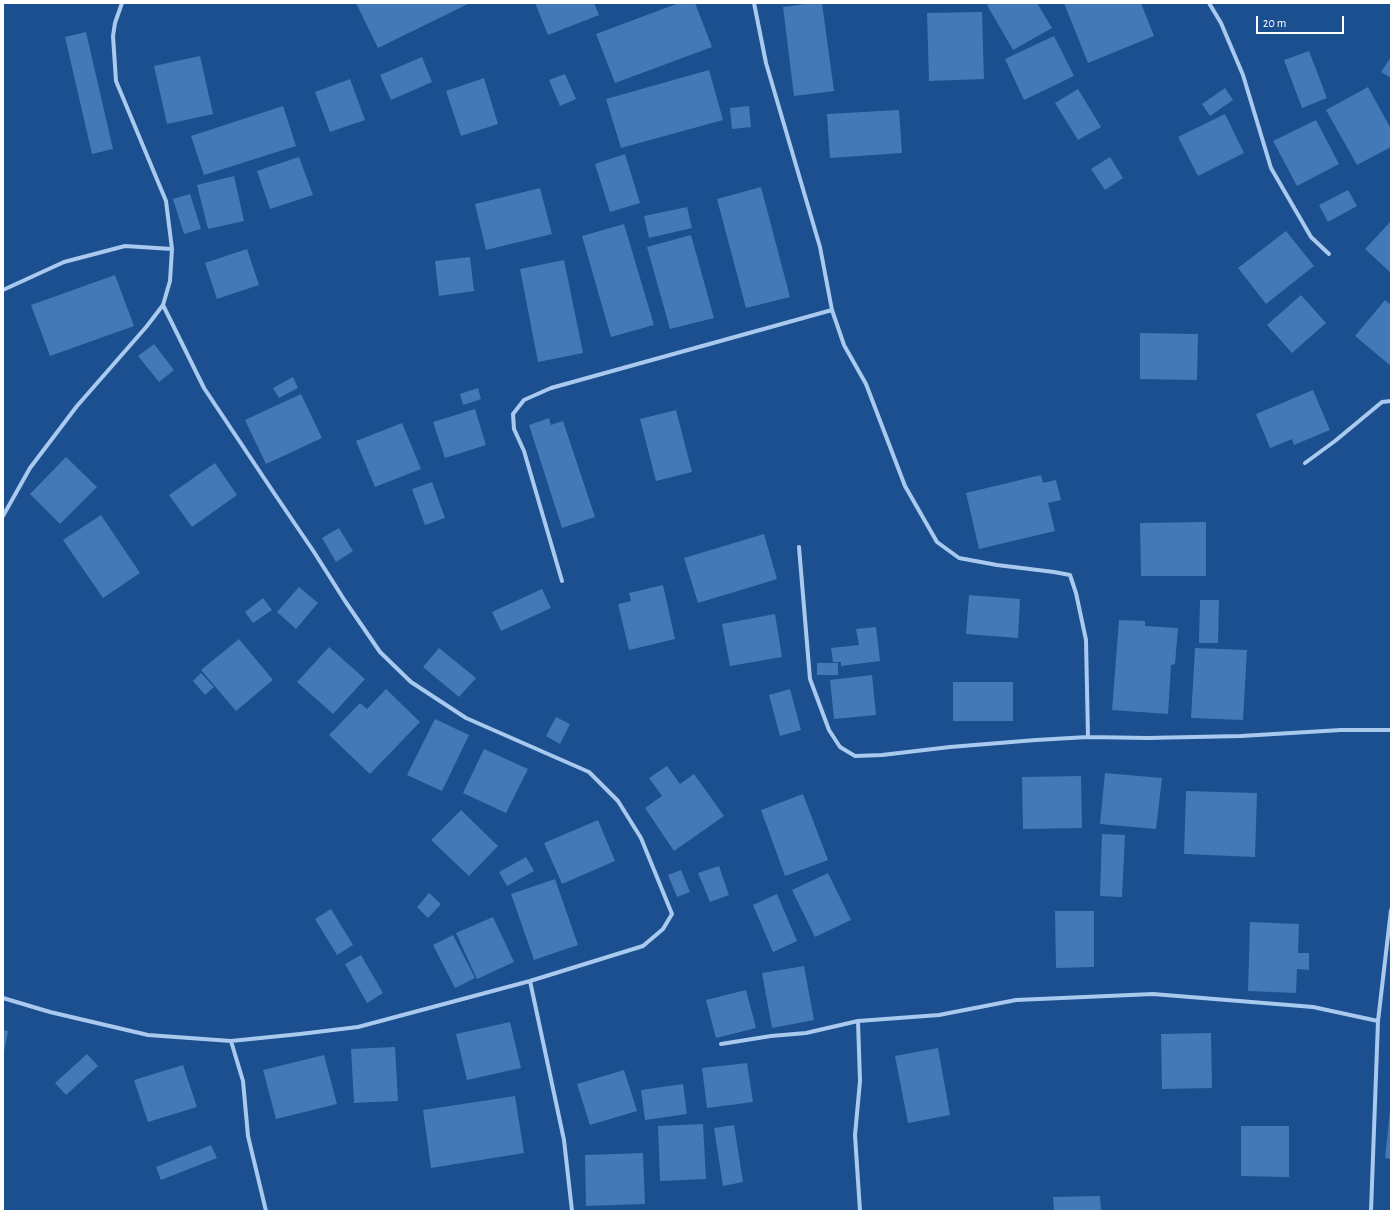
<!DOCTYPE html>
<style>
body{margin:0}
#map{position:relative;width:1394px;height:1214px;overflow:hidden;background:#1b4f8f;font-family:"Alegreya Sans",sans-serif}
canvas{display:block}
.frame{position:absolute;inset:0;border:4px solid #fff;pointer-events:none}
.scale{position:absolute;left:1256px;top:16px;width:88px;height:18px;box-sizing:border-box;border:2px solid #fff;border-top:0;padding-left:5px;font-size:12px;line-height:14px;white-space:nowrap;color:#fff;-webkit-text-stroke:3px #1b4f8f;paint-order:stroke}
</style>
<div id="map">
<canvas width="1394" height="1214"></canvas>
<div class="frame"></div>
<div class="scale">20 m</div>
</div>
<script>
const ctx = document.querySelector('canvas').getContext('2d');
ctx.lineJoin = 'round';
function paint(path, color) { ctx.fillStyle = color; ctx.fill(path, 'evenodd'); }
const poly = rows => new Path2D(rows.map(r => 'M' + r).join(''));
function stroke(path, color, width, dash) { ctx.strokeStyle = color; ctx.lineWidth = width; ctx.lineCap = dash ? 'butt' : 'round'; ctx.setLineDash(dash || []); ctx.stroke(path); }
paint(poly([
 [356,3,470,3,378,48],
 [535,3,594,3,599,15,548,35],
 [679,3,695,3,712,47,615,83,596,34],
 [813,3,822,3,834,91,794,96,783,7],
 [991,3,1037,3,1052,28,1013,50,987,5],
 [1064,3,1141,3,1154,36,1088,63],
 [982,12,984,79,929,81,927,13],
 [86,32,113,149,92,154,65,37],
 [1054,36,1074,76,1024,100,1005,59],
 [1309,51,1327,98,1302,108,1284,60],
 [200,56,213,114,167,124,154,66],
 [422,57,432,82,391,100,380,75],
 [1391,57,1391,78,1381,72],
 [709,70,723,120,621,148,606,99],
 [565,74,576,99,560,106,549,80],
 [484,78,498,124,461,136,446,91],
 [350,79,365,120,330,132,315,92],
 [1368,87,1391,129,1391,147,1357,165,1326,110],
 [1225,88,1233,100,1210,116,1202,104],
 [1078,89,1101,127,1078,140,1055,103],
 [283,106,296,146,204,175,191,136],
 [749,106,751,127,732,129,730,108],
 [899,110,902,153,830,158,827,114],
 [1225,114,1244,153,1198,176,1178,137],
 [1316,120,1339,164,1297,186,1273,141],
 [625,154,640,203,610,212,595,164],
 [299,157,313,195,270,209,257,171],
 [1110,157,1123,178,1105,190,1091,169],
 [234,176,244,221,208,229,197,185],
 [761,187,790,297,746,308,717,199],
 [540,188,552,234,486,250,475,204],
 [1348,190,1357,206,1328,222,1319,205],
 [190,194,201,229,184,234,173,199],
 [687,207,692,228,649,238,644,216],
 [1391,221,1391,273,1365,249],
 [624,224,654,325,611,337,582,236],
 [1286,231,1314,266,1266,304,1238,268],
 [691,235,714,318,670,329,647,247],
 [247,249,259,285,217,299,205,263],
 [470,257,474,291,439,296,435,261],
 [564,260,583,353,538,362,520,269],
 [115,275,134,326,50,356,31,305],
 [1301,295,1326,323,1292,353,1267,325],
 [1385,300,1391,305,1391,366,1355,336],
 [1140,333,1198,334,1197,380,1140,379],
 [154,344,174,370,159,382,138,356],
 [293,377,298,388,279,398,273,388],
 [478,388,481,399,463,405,460,394],
 [1313,390,1330,430,1294,445,1292,439,1270,448,1256,414],
 [301,394,322,438,266,464,245,420],
 [475,409,486,445,445,458,433,422],
 [676,410,692,472,656,481,640,419],
 [549,418,551,425,563,421,595,517,562,528,529,425],
 [402,423,421,469,375,487,356,441],
 [66,457,97,487,60,524,30,494],
 [215,463,237,495,192,527,169,495],
 [1041,475,1043,483,1056,480,1061,500,1048,503,1055,531,979,549,966,493],
 [432,482,445,518,425,525,412,489],
 [101,515,140,573,103,598,63,540],
 [1206,522,1206,576,1141,576,1140,523],
 [339,528,353,551,336,562,322,538],
 [764,534,777,579,698,603,684,558],
 [663,585,675,639,629,650,618,604,631,601,629,593],
 [299,587,318,603,296,629,277,612],
 [542,589,551,608,501,631,492,612],
 [969,595,1020,599,1018,638,966,634],
 [263,598,272,610,253,623,245,612],
 [1200,600,1219,600,1218,643,1199,643],
 [775,614,782,657,730,666,722,624],
 [1119,620,1145,621,1145,626,1178,628,1175,664,1171,665,1168,714,1112,710],
 [876,627,880,661,841,666,841,662,833,662,831,648,859,645,856,629],
 [239,639,273,680,236,711,201,670],
 [329,647,365,679,333,714,297,682],
 [439,648,476,678,459,697,423,667],
 [1195,648,1247,650,1243,720,1191,718],
 [817,663,838,663,838,675,817,675],
 [201,673,214,687,205,695,193,681],
 [872,675,876,715,834,719,830,680],
 [953,682,1013,682,1013,721,953,721],
 [386,689,420,722,370,774,329,735,360,703,367,709],
 [790,689,801,730,780,736,769,695],
 [556,717,570,724,560,744,546,736],
 [435,719,469,735,442,791,407,775],
 [484,749,528,769,506,813,463,793],
 [667,766,680,784,694,774,724,816,674,851,645,808,662,796,649,778],
 [1105,773,1162,778,1156,829,1100,824],
 [1081,776,1082,828,1023,829,1022,777],
 [1186,791,1257,793,1255,857,1184,854],
 [803,794,828,860,785,876,761,810],
 [461,810,498,846,469,876,431,840],
 [598,820,615,861,562,884,544,843],
 [1102,834,1125,835,1122,897,1100,896],
 [526,857,534,871,507,886,499,872],
 [719,866,729,895,710,902,698,873],
 [681,870,690,892,677,897,668,875],
 [828,873,851,920,815,937,792,890],
 [555,879,578,945,534,960,511,894],
 [429,893,441,904,428,918,417,907],
 [777,894,797,941,773,952,753,905],
 [331,909,353,945,337,955,315,919],
 [1055,911,1094,911,1094,967,1056,968],
 [493,917,514,962,477,979,456,933],
 [1250,922,1299,924,1298,953,1309,953,1309,970,1297,969,1296,993,1248,991],
 [453,935,475,978,455,988,433,945],
 [361,955,383,993,367,1003,345,964],
 [804,966,814,1020,772,1028,762,973],
 [746,990,756,1028,716,1038,706,1000],
 [510,1022,521,1068,467,1080,456,1034],
 [3,1030,8,1031,4,1052,3,1052],
 [1211,1033,1212,1088,1162,1089,1161,1034],
 [395,1047,398,1101,354,1103,351,1049],
 [938,1048,950,1115,908,1123,895,1056],
 [87,1054,98,1066,66,1095,55,1083],
 [324,1055,337,1104,276,1119,263,1070],
 [747,1063,753,1102,707,1108,702,1068],
 [183,1065,197,1107,148,1122,134,1080],
 [624,1070,637,1111,590,1125,577,1084],
 [683,1084,687,1114,645,1120,641,1090],
 [515,1096,524,1153,431,1168,423,1110],
 [1390,1111,1391,1111,1391,1159,1385,1158],
 [703,1124,706,1179,660,1181,658,1126],
 [734,1125,743,1182,723,1186,714,1128],
 [1241,1126,1289,1126,1289,1177,1241,1176],
 [211,1145,217,1158,161,1180,156,1167],
 [643,1153,645,1204,586,1206,585,1155],
 [1100,1196,1101,1211,1054,1211,1053,1197]
]), '#4478b7');
stroke(poly([
 [754,3,766,63,820,247,832,310,844,345,866,384,905,486,937,542,959,558,997,565,1054,572,1070,575,1076,593,1086,640,1088,737],
 [1209,3,1221,23,1243,75,1271,168,1311,237,1329,254],
 [3,290,64,262,125,246,172,249],
 [163,305,204,388,274,493,314,552,345,601,380,652,411,682,466,718,589,772,618,801,641,838,672,914,663,929,643,946,530,981,358,1027,300,1034,231,1041,243,1081,248,1136,266,1211],
 [1305,463,1335,441,1382,402,1391,401],
 [3,516,30,468,77,406,147,326,163,305,170,281,172,249,166,201,116,81,113,36,115,23,122,3],
 [799,547,810,679,829,730,840,747,855,756,882,755,950,747,1036,740,1088,737,1147,738,1241,736,1341,730,1391,730],
 [562,581,524,451,514,429,513,414,524,400,551,388,832,310],
 [530,981,564,1140,572,1211],
 [3,998,50,1012,148,1035,231,1041],
 [721,1044,771,1036,806,1033,858,1021],
 [860,1211,855,1135,860,1081,858,1021,939,1015,1016,1000,1153,994,1313,1007,1378,1021],
 [1371,1211,1378,1021,1391,910]
]), '#a9c9ee', 4);
</script>
